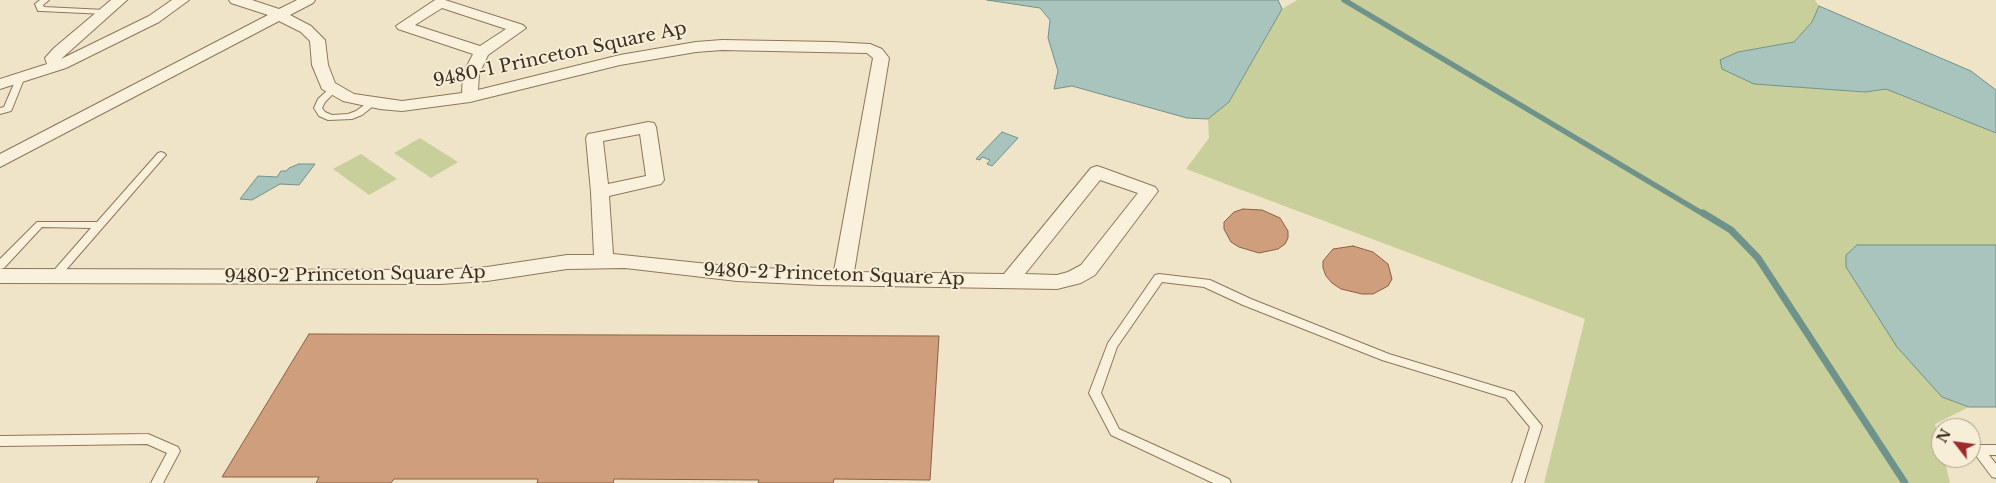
<!DOCTYPE html>
<style>
body{margin:0}
#map{position:relative;width:1996px;height:483px;overflow:hidden;background:#f0e4c8;font-family:"Libre Baskerville",serif}
canvas{display:block}
.north{position:absolute;left:1931px;top:418px;width:50px;height:50px;box-sizing:border-box;background:#f7eed8;border:1px solid #ada18e;border-radius:50%;rotate:300deg;font-size:14px;font-weight:700;line-height:20px;text-align:center;color:#3d2e20}
.north::after{content:'';display:block;margin:auto;width:18px;height:22px;background:#9e2a2b;clip-path:polygon(50% 0,100% 100%,50% 72%,0 100%)}
</style>
<div id="map">
<canvas width="1996" height="483"></canvas>
<div class="north">N</div>
</div>
<script>
const ctx = document.querySelector('canvas').getContext('2d');
ctx.lineJoin = 'round';
function paint(path, color) { ctx.fillStyle = color; ctx.fill(path, 'evenodd'); }
const poly = rows => new Path2D(rows.map(r => 'M' + r).join(''));
function stroke(path, color, width, dash) { ctx.strokeStyle = color; ctx.lineWidth = width; ctx.lineCap = dash ? 'butt' : 'round'; ctx.setLineDash(dash || []); ctx.stroke(path); }
function drawText(font, color, halo, rows, align = 'center') {
  ctx.font = font + ' "Libre Baskerville",serif'; ctx.lineWidth = 4; ctx.setLineDash([]); ctx.textBaseline = 'middle'; ctx.strokeStyle = halo; ctx.fillStyle = color; for (const [text, x, y, turn = 0] of rows) {
    ctx.save(); ctx.translate(x, y); ctx.rotate((+turn || 0) * Math.PI / 180); ctx.textAlign = isNaN(turn) ? turn : align; if (halo) ctx.strokeText(text, 0, 0); ctx.fillText(text, 0, 0); ctx.restore();
  }
}
paint(poly([
 [1297,0,1815,0,1819,6,1812,22,1794,42,1738,52,1754,84,1865,92,1886,89,1996,133,1996,245,1857,245,1942,397,1969,407,1935,424,1941,448,1941,458,1944,458,1950,483,1544,483,1585,319,1186,169,1209,138,1208,119,1229,102,1282,9],
 [420,138,458,162,431,178,394,153],
 [361,154,397,179,369,195,333,169]
]), '#c9cf9b');
const water = poly([
 [987,0,1278,0,1282,9,1229,102,1208,119,1187,118,1072,86,1054,89,1058,71,1048,38,1050,20,1040,8,987,0],
 [1819,6,1971,71,1996,90,1996,133,1886,89,1865,92,1754,84,1722,69,1720,60,1738,52,1794,42,1812,22,1819,6],
 [1002,132,1018,138,992,166,987,164,990,160,982,157,980,160,976,159,1002,132],
 [299,164,315,164,299,185,280,184,252,200,240,199,258,176,277,177,281,171,286,171,289,168,299,164],
 [1857,245,1996,245,1996,407,1969,407,1942,397,1897,347,1846,267,1846,255,1857,245]
]);
paint(water, '#a9c4bc');
stroke(water, '#6f938a', 1);
stroke(poly([
 [1344,0,1705,215]
]), '#6f938a', 5.5);
stroke(poly([
 [1703,213,1731,230,1758,258,1905,483]
]), '#6f938a', 7);
const building = poly([
 [1243,209,1262,210,1280,218,1288,231,1288,238,1285,244,1278,249,1259,253,1239,247,1231,242,1224,229,1224,222,1234,212,1243,209],
 [1353,246,1373,252,1388,264,1392,279,1388,286,1373,294,1362,294,1341,289,1332,283,1326,276,1323,268,1323,261,1333,249,1353,246],
 [309,334,939,336,930,480,834,479,833,483,758,483,759,480,614,479,613,483,537,483,538,479,394,479,391,483,316,483,319,477,222,477,309,334]
]);
paint(building, '#cf9f7d');
stroke(building, '#8d5f41', 1);
const service = poly([
 [40,0,49,0,43,5,44,7,105,10,109,12,105,14,41,11,38,11,35,4,40,0],
 [20,76,24,79,12,109,11,111,0,114,0,108,4,107,16,79,20,76],
 [334,86,338,89,325,102,322,108,325,112,332,115,348,114,356,111,370,101,376,101,377,103,362,115,352,119,328,120,319,116,314,108,318,99,331,87,334,86],
 [161,152,164,153,166,155,164,157,58,279,50,279,49,276,91,228,42,227,4,268,0,269,0,259,37,222,97,222,158,153,161,152],
 [1159,274,1210,280,1251,299,1389,354,1514,392,1542,426,1524,483,1512,483,1530,427,1506,398,1382,360,1243,305,1204,287,1162,282,1117,347,1101,393,1119,429,1229,479,1231,483,1213,483,1111,435,1089,393,1108,343,1155,275,1159,274],
 [148,434,178,447,180,451,163,483,151,483,167,453,147,444,0,446,0,436,148,434],
 [1978,445,1996,445,1996,455,1989,455,1996,464,1996,478,1992,477,1974,453,1972,450,1974,447,1978,445]
]);
const minor = poly([
 [111,0,127,0,61,59,149,16,172,0,189,0,159,22,66,68,0,89,0,79,47,64,45,58,54,48,111,0],
 [229,0,252,0,279,9,297,0,315,0,313,3,290,15,311,26,325,40,328,65,335,83,354,94,402,101,462,93,463,74,473,54,398,29,396,26,435,0,445,0,523,25,526,28,488,55,479,74,478,90,620,55,696,42,722,40,832,42,870,44,882,49,889,58,854,272,1004,274,1091,168,1097,166,1103,168,1155,187,1158,191,1095,275,1081,283,1057,289,819,285,737,281,625,268,567,269,487,281,440,284,0,283,0,269,440,270,487,267,567,255,594,255,591,192,586,138,588,134,594,133,648,122,654,123,656,127,664,180,661,184,609,196,613,254,737,267,834,271,873,58,867,53,722,50,696,52,620,65,470,102,402,111,380,109,343,101,322,89,312,65,310,41,301,32,279,21,0,167,0,154,268,15,231,3,229,0],
 [442,8,506,29,480,46,415,25,442,8],
 [640,134,646,176,608,184,603,141,640,134],
 [1100,180,1138,193,1081,265,1068,272,1057,275,1025,274,1100,180]
]);
stroke(service, '#8d765c', 2);
stroke(minor, '#8d765c', 2);
paint(service, '#faf1dc');
paint(minor, '#faf1dc');
drawText('18px', '#3d2e20', '#f7eed8', [
 ["9480-1 Princeton Square Ap",560,55,-12],
 ["9480-2 Princeton Square Ap",355,275,-1],
 ["9480-2 Princeton Square Ap",834,275,2]
]);
</script>
